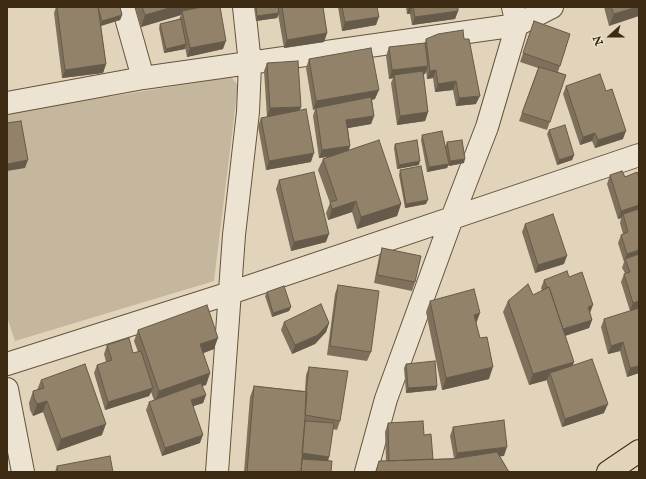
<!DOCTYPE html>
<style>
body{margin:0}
#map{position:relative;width:646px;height:479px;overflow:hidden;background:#e1d4ba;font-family:"IM FELL English",serif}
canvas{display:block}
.frame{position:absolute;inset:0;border:8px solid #3c2a12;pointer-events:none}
.north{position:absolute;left:590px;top:16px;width:40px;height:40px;-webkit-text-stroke:3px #ece3d2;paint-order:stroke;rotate:249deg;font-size:11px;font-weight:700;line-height:16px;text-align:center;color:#3c2a12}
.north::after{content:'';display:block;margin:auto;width:14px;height:18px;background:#3c2a12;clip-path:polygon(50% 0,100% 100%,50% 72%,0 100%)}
</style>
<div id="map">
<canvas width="646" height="479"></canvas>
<div class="frame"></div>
<div class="north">N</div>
</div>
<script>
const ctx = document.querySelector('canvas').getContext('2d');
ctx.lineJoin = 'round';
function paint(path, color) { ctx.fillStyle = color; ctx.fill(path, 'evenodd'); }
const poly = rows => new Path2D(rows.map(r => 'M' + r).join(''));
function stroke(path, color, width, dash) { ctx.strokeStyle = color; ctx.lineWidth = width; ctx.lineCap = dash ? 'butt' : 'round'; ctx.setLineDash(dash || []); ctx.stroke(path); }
paint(poly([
 [231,77,238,85,214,281,15,341,7,317,7,113]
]), '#c5b79d');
const minor = poly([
 [123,7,143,78],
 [7,103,143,78,517,25,552,7],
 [7,364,230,293,639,155],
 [7,389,23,472],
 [217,472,234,235,248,112,250,64,244,7],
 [366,472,386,399,452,218,487,127,517,25,513,7]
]);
const trunk = poly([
 [608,472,639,451]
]);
stroke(minor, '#65543c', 24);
stroke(trunk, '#3c2a12', 24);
stroke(minor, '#ece3d2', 22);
stroke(trunk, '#e1d4ba', 22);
paint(poly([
 [56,7,120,7,122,15,120,20,101,26,106,64,103,73,62,78,54,13],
 [135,7,200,7,223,49,187,57,185,47,185,49,164,53,159,28,160,24,179,19,181,15,141,27],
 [254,7,323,7,327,33,324,42,284,48,278,14,277,18,256,21],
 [338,7,380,7,380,8,377,8,376,25,342,31],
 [406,7,458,7,458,11,455,19,412,25,410,14,407,14],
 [604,7,639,7,609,26],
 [534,21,570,34,558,72,566,75,547,130,519,121,538,68,520,62],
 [426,39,464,39,476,104,456,106,453,90,435,92,433,78,427,79,426,71,425,74,423,75,428,112,425,121,397,125,391,83,393,78,389,79,386,56,389,47,425,43],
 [309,59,375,99,372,100,374,116,371,124,348,128,350,146,349,150,401,204,397,216,357,229,352,212,328,220,326,213,330,203,318,170,323,159,327,157,319,158,313,116,315,109,313,110,306,68],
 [267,63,301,107,299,111,311,162,266,170,258,126,261,118,267,117,264,71],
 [566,86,606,91,623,139,595,148,592,141,580,145,563,94],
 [549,130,574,155,572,160,557,165,547,134],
 [422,135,445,147,447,142,464,163,449,166,448,164,447,168,427,172,421,140],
 [395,144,419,165,397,169,394,148],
 [400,170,426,204,405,208,399,175],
 [610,175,639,177,639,373,627,377,620,351,608,354,601,327,604,319,630,311,621,282,624,274,625,273,622,268,624,262,618,243,621,235,623,234,620,223,621,218,618,219,607,184],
 [279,180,326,242,291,251,276,189],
 [525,224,564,264,535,273,522,232],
 [382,248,415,282,412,291,374,283,379,257],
 [569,277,590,313,592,320,589,328,565,336,573,365,604,413,562,427,547,382,547,380,529,385,503,312,508,301,533,295,542,291,541,288,544,280],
 [338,285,371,352,367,361,327,355,335,294],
 [267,292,291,307,289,311,272,317,265,296],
 [430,301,476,324,489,379,442,390,426,312],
 [284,322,329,323,326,332,315,344,292,354,281,330],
 [138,330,214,349,203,353,210,373,206,385,202,386,206,395,203,403,193,406,200,443,162,456,146,410,149,402,154,400,151,392,149,396,105,410,94,373,97,365,106,362,104,354,107,345,133,353,138,352,134,341],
 [406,364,437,386,436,390,406,393,404,368],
 [309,367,340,421,337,430,333,429,329,457,328,461,331,472,244,472,250,397,254,386,305,391,306,375],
 [41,380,102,435,57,451,43,412,33,416,30,410,29,403,33,391,37,390],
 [388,423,424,435,433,459,454,458,450,436,453,427,504,456,500,456,509,472,375,472,379,461,386,461,385,432],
 [57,466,113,472,55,472]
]), '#7e705a');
paint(poly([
 [173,7,200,7,199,10,182,11,181,15,141,27,145,15],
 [409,7,412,7,410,14,407,14],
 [637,7,639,7,639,16,609,26,614,14],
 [458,11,455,19,412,25,415,17],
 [279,13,277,18,256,21,257,16],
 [122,15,120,20,100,26,102,21],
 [379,17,376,25,342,31,345,22],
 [327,33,324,42,284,48,287,40],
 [226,41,223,49,187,57,190,48],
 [186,44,185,49,164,53,166,49],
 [106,64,103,73,62,78,65,70],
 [428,66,425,74,395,78,394,75,393,78,389,79,392,70],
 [436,70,433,78,427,79,430,71],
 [456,81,453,90,435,92,438,84],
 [379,90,375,99,316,109,316,108,315,109,313,110,316,101],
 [480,96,476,104,456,106,459,98],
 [301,107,298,115,267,117,270,108],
 [428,112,425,121,397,125,400,116],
 [374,116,371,124,343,129,346,120],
 [626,131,623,139,595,148,598,140],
 [595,133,592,141,580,145,583,137],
 [350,146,347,154,319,158,322,150],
 [314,153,311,162,266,170,269,161],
 [574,155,572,160,557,165,559,160],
 [465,159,464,163,449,166,450,161],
 [28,160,25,168,7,171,7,164],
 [420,161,419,165,397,169,399,165],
 [449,164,447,168,427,172,429,167],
 [428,200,426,204,405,208,406,204],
 [356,201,352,212,328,220,332,209],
 [401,204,397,216,357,229,361,217],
 [639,205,639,212,623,214,621,218,618,219,621,211],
 [329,234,326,242,291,251,294,242],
 [639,250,639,258,625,259,627,254],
 [567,256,564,264,535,273,538,265],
 [639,301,639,308,630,311,633,303],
 [593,305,590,313,588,307],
 [291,307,289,311,272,317,273,313],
 [480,313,476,324,474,315],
 [592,320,589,328,558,338,561,330],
 [329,323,326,332,315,344,292,354,295,345],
 [218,338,214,349,196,356,200,344],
 [623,342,620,351,608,354,611,346],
 [574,362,570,374,550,373,547,380,529,385,533,374],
 [639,366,639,373,627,377,630,368],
 [493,367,489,379,442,390,446,378],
 [210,373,206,385,155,402,159,391],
 [437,386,436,390,406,393,408,388],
 [153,388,149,396,105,410,108,402],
 [206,395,203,403,188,408,191,400],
 [47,401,43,412,33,416,37,404],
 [608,404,604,413,562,427,565,419],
 [106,424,102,435,57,451,61,439],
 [203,435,200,443,162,456,165,448],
 [507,447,504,456,454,462,457,453],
 [301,453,329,457,326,466,302,462]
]), '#665b4a');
const building = poly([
 [57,7,98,7,106,64,65,70,57,7],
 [98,7,120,7,122,15,102,21,98,7],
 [142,7,173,7,145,15,142,7],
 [202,7,220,7,226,41,190,48,182,11,202,7],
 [256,7,278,7,279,13,257,16,256,7],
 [282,7,323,7,327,33,287,40,282,7],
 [342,7,377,7,379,17,345,22,342,7],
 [413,7,458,7,458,11,415,17,413,7],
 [611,7,637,7,614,14,611,7],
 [181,19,186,44,166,49,160,24,181,19],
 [534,21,570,34,560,66,523,53,534,21],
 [463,30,464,39,469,39,480,96,459,98,456,81,438,84,436,70,430,71,426,39,438,34,463,30],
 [425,43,428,66,392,70,389,47,425,43],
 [371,48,379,90,316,101,309,59,371,48],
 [298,61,301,107,270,108,267,63,298,61],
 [539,67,566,75,550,122,522,113,539,67],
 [423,71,428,112,400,116,394,75,423,71],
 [600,74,606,91,612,89,626,131,598,140,595,133,583,137,566,86,600,74],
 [371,97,374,116,346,120,350,146,322,150,316,108,371,97],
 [306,109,314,153,269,161,261,118,306,109],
 [21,121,28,160,7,164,7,123,21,121],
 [565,125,574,155,559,160,549,130,565,125],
 [442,131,449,164,429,167,422,135,442,131],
 [379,140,401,204,361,217,356,201,332,209,330,202,337,200,323,159,379,140],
 [417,140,420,161,399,165,395,144,417,140],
 [462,140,465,159,450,161,447,142,462,140],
 [421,166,428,200,406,204,400,170,421,166],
 [622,171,625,177,637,172,639,177,639,205,621,211,610,175,622,171],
 [314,172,329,234,294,242,279,180,314,172],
 [639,209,639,250,627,254,621,235,628,232,623,214,639,209],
 [553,214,567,256,538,265,525,224,553,214],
 [382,248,421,256,415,282,377,275,382,248],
 [639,254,639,301,633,303,624,274,630,272,625,259,639,254],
 [567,271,569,277,582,272,593,305,588,307,592,320,563,329,549,287,547,288,544,280,567,271],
 [528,284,533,295,549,287,574,362,533,374,508,301,528,284],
 [338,285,379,291,371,352,330,346,338,285],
 [284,286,291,307,273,313,267,292,284,286],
 [474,289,480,313,474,315,480,338,487,337,493,367,446,378,430,301,474,289],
 [321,304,329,323,318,335,295,345,284,322,321,304],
 [207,305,218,338,200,344,210,373,159,391,138,330,207,305],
 [639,308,639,366,630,368,623,342,611,346,604,319,639,308],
 [129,338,133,353,141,351,153,388,108,402,97,365,112,360,107,345,129,338],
 [592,359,608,404,565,419,550,373,592,359],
 [435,361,437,386,408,388,406,364,435,361],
 [85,364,106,424,61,439,47,401,37,404,34,398,33,391,44,388,41,380,85,364],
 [309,367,348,371,340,421,305,415,306,394,309,367],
 [201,383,206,395,191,400,203,435,165,448,149,402,201,383],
 [254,386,307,392,301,472,247,472,254,386],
 [504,420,507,447,457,453,453,427,504,420],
 [305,421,334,423,329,457,302,453,305,421],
 [423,421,424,435,431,434,433,459,389,461,388,423,423,421],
 [497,452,509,472,376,472,379,461,452,459,497,452],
 [110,456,113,472,58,472,57,466,110,456],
 [302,459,332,461,331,472,301,472,302,459]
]);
paint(building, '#928269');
stroke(building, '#665b4a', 1);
</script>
